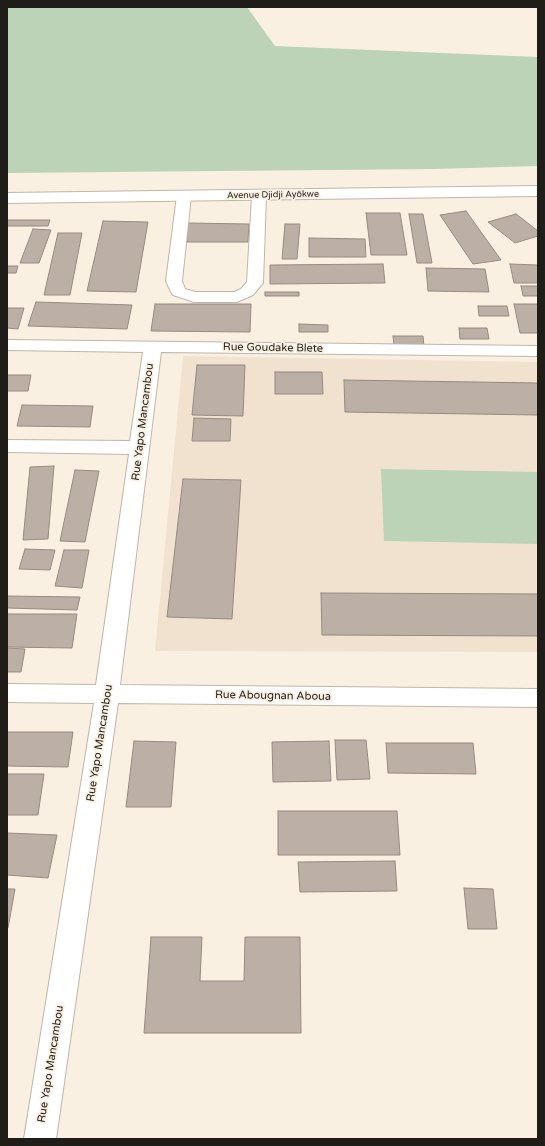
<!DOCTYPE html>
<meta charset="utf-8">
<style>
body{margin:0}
#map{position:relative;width:545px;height:1146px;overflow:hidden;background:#f9f0e2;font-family:"Varela Round",sans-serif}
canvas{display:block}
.frame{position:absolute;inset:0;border:8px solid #201d18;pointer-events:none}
</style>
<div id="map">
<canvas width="545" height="1146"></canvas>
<div class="frame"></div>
</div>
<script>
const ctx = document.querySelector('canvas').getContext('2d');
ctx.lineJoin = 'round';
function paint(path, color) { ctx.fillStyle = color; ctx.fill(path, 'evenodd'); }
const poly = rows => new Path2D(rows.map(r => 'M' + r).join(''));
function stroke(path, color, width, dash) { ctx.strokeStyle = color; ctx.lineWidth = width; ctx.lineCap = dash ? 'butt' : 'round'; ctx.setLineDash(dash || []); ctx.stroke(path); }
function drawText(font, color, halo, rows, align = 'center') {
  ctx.font = font + ' "Varela Round",sans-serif'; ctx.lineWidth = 3.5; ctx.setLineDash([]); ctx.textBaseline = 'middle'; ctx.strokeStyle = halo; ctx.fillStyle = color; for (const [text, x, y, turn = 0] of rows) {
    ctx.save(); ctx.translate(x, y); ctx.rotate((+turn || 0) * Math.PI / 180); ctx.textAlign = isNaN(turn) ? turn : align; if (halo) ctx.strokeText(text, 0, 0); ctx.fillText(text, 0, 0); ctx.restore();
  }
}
paint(poly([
 [183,356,538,362,538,652,155,651]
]), '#f0e2ce');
paint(poly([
 [7,7,247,7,275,46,538,57,538,166,434,169,7,173],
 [381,469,538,472,538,544,384,541]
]), '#bcd3b7');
const building = poly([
 [466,211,501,260,473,264,440,215,466,211],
 [366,213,400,213,407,255,371,255,366,213],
 [409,214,423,214,432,263,417,263,409,214],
 [516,214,538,231,538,236,515,243,488,222,516,214],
 [7,220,50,220,48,226,7,226,7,220],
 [103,221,148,222,136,292,87,291,103,221],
 [188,223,249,224,248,242,187,242,188,223],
 [285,224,300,224,297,259,282,259,285,224],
 [33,229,51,230,39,263,20,263,33,229],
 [58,233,82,233,70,295,44,295,58,233],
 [309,238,365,239,366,257,309,257,309,238],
 [383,264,385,283,270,284,270,265,383,264],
 [510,264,538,265,538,283,514,283,510,264],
 [7,266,18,266,16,273,7,273,7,266],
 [426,268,485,269,489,292,428,291,426,268],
 [521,286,538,286,538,296,523,296,521,286],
 [265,292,299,292,299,296,265,296,265,292],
 [36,302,132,305,127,329,28,326,36,302],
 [155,304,251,304,250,332,151,331,155,304],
 [514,304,538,304,538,333,520,333,514,304],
 [478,306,507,306,509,316,479,316,478,306],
 [7,308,24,308,18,329,7,328,7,308],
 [299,324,328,325,328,332,299,332,299,324],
 [459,328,487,328,489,339,460,339,459,328],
 [393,336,423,336,424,347,394,346,393,336],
 [197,365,245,365,243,416,192,415,197,365],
 [275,372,322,372,323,394,275,394,275,372],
 [7,375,31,375,28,391,7,391,7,375],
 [344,380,538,383,538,415,345,412,344,380],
 [22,405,93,406,90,427,17,426,22,405],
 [194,418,231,419,230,441,192,441,194,418],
 [54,466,48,539,23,540,30,467,54,466],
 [75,470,99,471,85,542,60,541,75,470],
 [183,479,241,480,232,619,167,617,183,479],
 [25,549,55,550,50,570,19,569,25,549],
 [64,550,89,550,82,588,55,586,64,550],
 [321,593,538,594,538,636,322,635,321,593],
 [7,596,80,597,77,610,7,608,7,596],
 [7,614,77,614,72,648,7,647,7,614],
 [7,648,25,649,21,672,7,672,7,648],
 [7,732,73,732,68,767,7,766,7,732],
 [335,740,366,740,370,779,337,780,335,740],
 [134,741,176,742,171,807,126,807,134,741],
 [329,741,331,781,273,782,272,742,329,741],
 [386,743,473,743,476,774,388,773,386,743],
 [7,774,44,774,38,815,7,815,7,774],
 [278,811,397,811,400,855,278,855,278,811],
 [7,833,57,835,48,878,7,875,7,833],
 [395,861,397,891,300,892,298,862,395,861],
 [464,888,493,889,497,929,468,929,464,888],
 [7,889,15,889,8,928,7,928,7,889],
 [151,937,202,937,200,981,244,981,245,937,300,937,301,1033,144,1033,151,937]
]);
paint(building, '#bcafa6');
stroke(building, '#978a81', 1);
const service = poly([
 [184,192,189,193,191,196,182,281,185,289,195,292,234,292,241,289,247,282,252,196,254,193,259,192,264,193,266,196,263,283,253,295,237,302,194,302,173,295,171,292,166,281,177,196,179,193,184,192]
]);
const minor = poly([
 [7,340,538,346,538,356,161,352,120,685,538,689,538,707,118,703,56,1139,24,1139,94,703,7,702,7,684,96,685,129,454,7,452,7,440,130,441,143,352,7,350,7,340]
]);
const tertiary = poly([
 [538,186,538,196,7,203,7,193,538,186]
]);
stroke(service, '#bfb6a9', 2);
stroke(minor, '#bfb6a9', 2);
stroke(tertiary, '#bfb6a9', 2);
paint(service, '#fff');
paint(minor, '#fff');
paint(tertiary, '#fff');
drawText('9px', '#201d18', '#f9f0e2', [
 ["Avenue Djidji Ayökwe",273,195,-1]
]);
drawText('11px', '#201d18', '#f9f0e2', [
 ["Rue Goudake Blete",273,348,1],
 ["Rue Yapo Mancambou",143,422,-83],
 ["Rue Abougnan Aboua",273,696,1],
 ["Rue Yapo Mancambou",100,743,-81],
 ["Rue Yapo Mancambou",51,1064,-81]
]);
</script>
